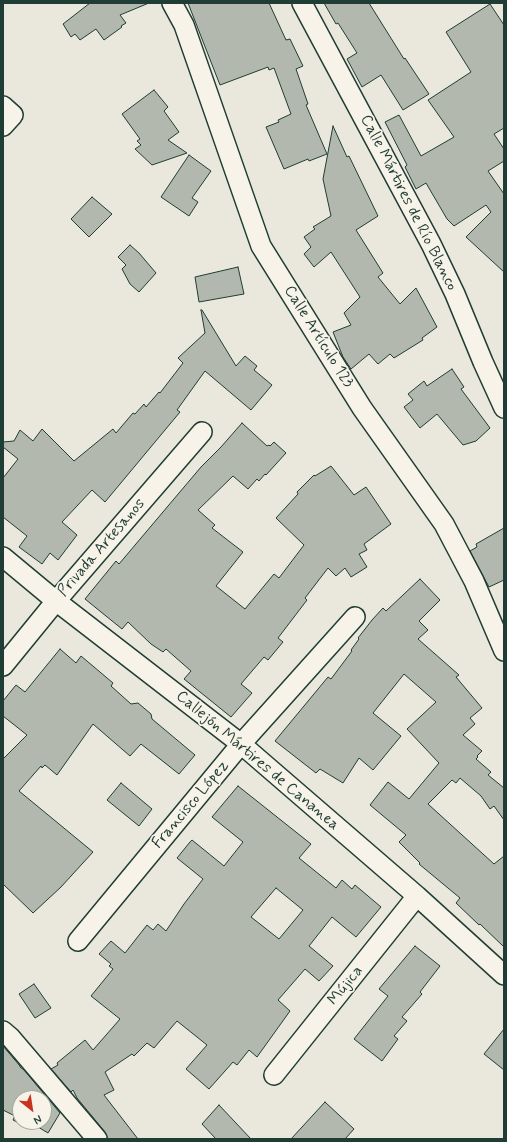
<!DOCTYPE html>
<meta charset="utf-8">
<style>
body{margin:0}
#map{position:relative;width:507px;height:1142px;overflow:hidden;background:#eae8dd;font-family:Mynerve,sans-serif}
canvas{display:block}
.frame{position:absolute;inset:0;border:4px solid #1f3d34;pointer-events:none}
.north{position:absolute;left:12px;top:1090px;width:40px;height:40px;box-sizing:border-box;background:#f7f3e8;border:1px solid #a1aaa0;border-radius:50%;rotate:150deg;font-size:11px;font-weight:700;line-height:16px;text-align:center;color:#1f3d34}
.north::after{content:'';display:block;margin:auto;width:14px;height:18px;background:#c8321e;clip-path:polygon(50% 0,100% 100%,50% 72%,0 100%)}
</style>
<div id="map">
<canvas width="507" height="1142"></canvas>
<div class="frame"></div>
<div class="north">N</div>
</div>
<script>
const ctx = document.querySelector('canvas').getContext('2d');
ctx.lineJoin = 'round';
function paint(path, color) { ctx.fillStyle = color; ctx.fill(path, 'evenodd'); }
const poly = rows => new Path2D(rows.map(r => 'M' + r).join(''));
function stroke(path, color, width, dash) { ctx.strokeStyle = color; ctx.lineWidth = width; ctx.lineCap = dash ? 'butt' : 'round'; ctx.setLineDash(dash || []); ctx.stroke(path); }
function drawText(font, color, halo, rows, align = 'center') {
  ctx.font = font + ' Mynerve,sans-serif'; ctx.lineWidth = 3.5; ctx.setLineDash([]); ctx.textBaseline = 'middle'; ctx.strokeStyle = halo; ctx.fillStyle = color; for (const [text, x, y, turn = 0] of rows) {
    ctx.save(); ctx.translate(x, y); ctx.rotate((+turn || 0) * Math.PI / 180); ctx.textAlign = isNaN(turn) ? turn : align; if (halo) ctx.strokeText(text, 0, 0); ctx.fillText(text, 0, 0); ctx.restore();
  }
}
const building = poly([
 [90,3,149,3,120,15,126,23,121,26,122,27,104,40,96,29,80,40,75,34,71,37,63,24,90,3],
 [188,3,269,3,286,40,290,39,303,66,296,69,308,104,306,105,327,154,309,161,308,159,284,169,266,127,279,122,278,120,291,114,274,68,269,70,268,67,220,85,188,3],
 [324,3,369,3,404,59,405,58,429,94,403,110,381,75,362,87,347,59,357,53,338,23,336,24,324,3],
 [490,4,504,25,504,128,494,134,504,149,504,161,488,171,504,194,504,272,466,237,491,212,486,205,454,226,447,219,426,183,416,189,405,167,407,165,385,122,399,115,421,156,454,137,428,100,471,72,446,32,490,4],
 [154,90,168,107,164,111,179,132,168,140,187,153,152,165,135,149,141,145,137,141,140,139,122,114,154,90],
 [333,126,347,157,349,156,378,216,356,230,383,273,378,277,400,304,416,288,437,327,422,338,423,340,394,358,390,354,378,364,369,354,351,369,343,357,333,332,351,325,344,313,360,297,331,252,314,267,304,254,311,247,304,237,315,229,313,227,331,216,323,179,333,126],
 [189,155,211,171,192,198,198,202,189,216,161,197,189,155],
 [92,197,112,214,89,237,71,219,92,197],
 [130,245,139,253,156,273,139,292,130,284,122,269,126,265,118,257,130,245],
 [238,267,244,294,199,302,195,277,238,267],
 [201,310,202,310,236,366,245,356,257,366,254,370,272,385,251,410,205,371,177,410,180,412,105,502,92,490,62,522,77,535,58,560,50,553,42,564,19,547,27,536,3,517,3,478,18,459,3,447,3,442,14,441,20,430,33,441,42,429,74,461,113,429,116,433,133,413,135,414,144,404,146,407,159,392,160,393,183,363,178,358,205,333,201,310],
 [452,369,464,387,461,389,490,428,476,441,463,445,437,414,420,428,404,407,413,400,408,394,424,381,427,386,452,369],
 [242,423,267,446,269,445,270,446,274,442,286,453,266,475,265,474,259,481,257,479,248,489,233,476,198,510,215,525,212,528,243,552,216,586,245,609,274,574,279,578,304,545,276,518,298,494,297,492,314,475,315,476,331,466,354,495,366,487,391,524,364,544,367,550,359,554,367,567,351,577,345,568,336,576,328,568,305,598,307,600,278,638,283,642,268,660,264,657,241,684,252,693,231,717,184,679,191,671,166,649,163,652,151,644,128,622,122,629,85,599,116,561,119,564,201,467,221,447,242,423],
 [504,528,504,580,489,587,470,551,477,547,476,544,504,528],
 [420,579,440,600,419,621,428,630,418,639,459,675,456,677,482,708,470,718,475,724,463,735,482,751,477,756,478,757,476,759,491,772,488,775,504,788,504,820,494,806,490,809,481,796,460,778,456,783,452,780,428,804,494,864,504,856,504,947,480,924,479,925,456,903,460,898,419,864,420,863,399,842,406,835,370,805,388,782,409,799,439,763,407,729,436,702,404,674,373,713,401,736,373,770,359,758,343,783,320,769,316,773,275,741,328,677,331,679,352,651,351,650,359,639,358,638,372,620,383,608,386,611,420,579],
 [60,649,76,663,81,656,113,683,111,686,131,704,138,703,151,714,152,719,195,755,179,774,141,744,130,756,93,724,57,775,45,765,42,768,41,766,19,791,93,852,61,887,33,913,3,884,3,759,27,735,3,716,3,701,16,685,25,692,60,649],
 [121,783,152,809,139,826,107,800,121,783],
 [238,786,311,844,299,858,336,888,342,880,352,889,355,885,381,907,356,937,332,917,309,946,333,966,319,981,305,969,278,1000,290,1011,257,1057,249,1050,237,1065,233,1062,209,1089,186,1069,207,1045,177,1021,154,1048,147,1043,134,1056,132,1054,105,1072,114,1090,104,1095,138,1139,108,1139,105,1132,77,1098,73,1090,71,1092,51,1069,58,1065,57,1063,85,1040,93,1050,120,1019,91,996,113,969,109,966,111,964,99,954,111,941,125,953,147,925,153,930,158,924,166,931,184,904,203,879,177,858,190,842,192,840,224,866,243,842,212,817,238,786],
 [276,888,303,910,279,939,251,917,276,888],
 [415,946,440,966,420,992,422,994,402,1017,407,1021,394,1036,398,1039,382,1061,354,1039,388,996,379,989,415,946],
 [34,984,51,1008,35,1018,19,994,34,984],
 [504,1029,504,1070,484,1054,504,1029],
 [3,1046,20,1066,20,1067,24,1070,60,1113,48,1133,33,1124,31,1129,13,1120,15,1116,3,1110,3,1046],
 [20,1098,44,1098,44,1122,20,1122,20,1098],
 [325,1102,354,1129,345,1139,291,1139,325,1102],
 [219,1105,251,1139,216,1139,202,1124,219,1105]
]);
paint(building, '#b2b8ae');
stroke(building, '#1f3d34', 1);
const street = poly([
 [172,3,184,25,261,246,362,408,444,524,474,581,504,651],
 [302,3,431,244,455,294,483,362,504,408],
 [3,106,13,115,3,126],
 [3,557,56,601,241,744,417,896,504,975],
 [3,666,56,601,202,432],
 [78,941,241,744,355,617],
 [3,1031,10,1037,97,1139],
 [274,1075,417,896]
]);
stroke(street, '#1f3d34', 22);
stroke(street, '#f7f3e8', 19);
drawText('16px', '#1f3d34', '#f7f3e8', [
 ["Calle Mártires de Río Blanco",408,203,63],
 ["Calle Artículo 123",318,337,58],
 ["Privada Artesanos",102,548,-49],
 ["Callejón Mártires de Cananea",257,761,40],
 ["Francisco López",191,805,-50],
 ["Mújica",346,986,-51]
]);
</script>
